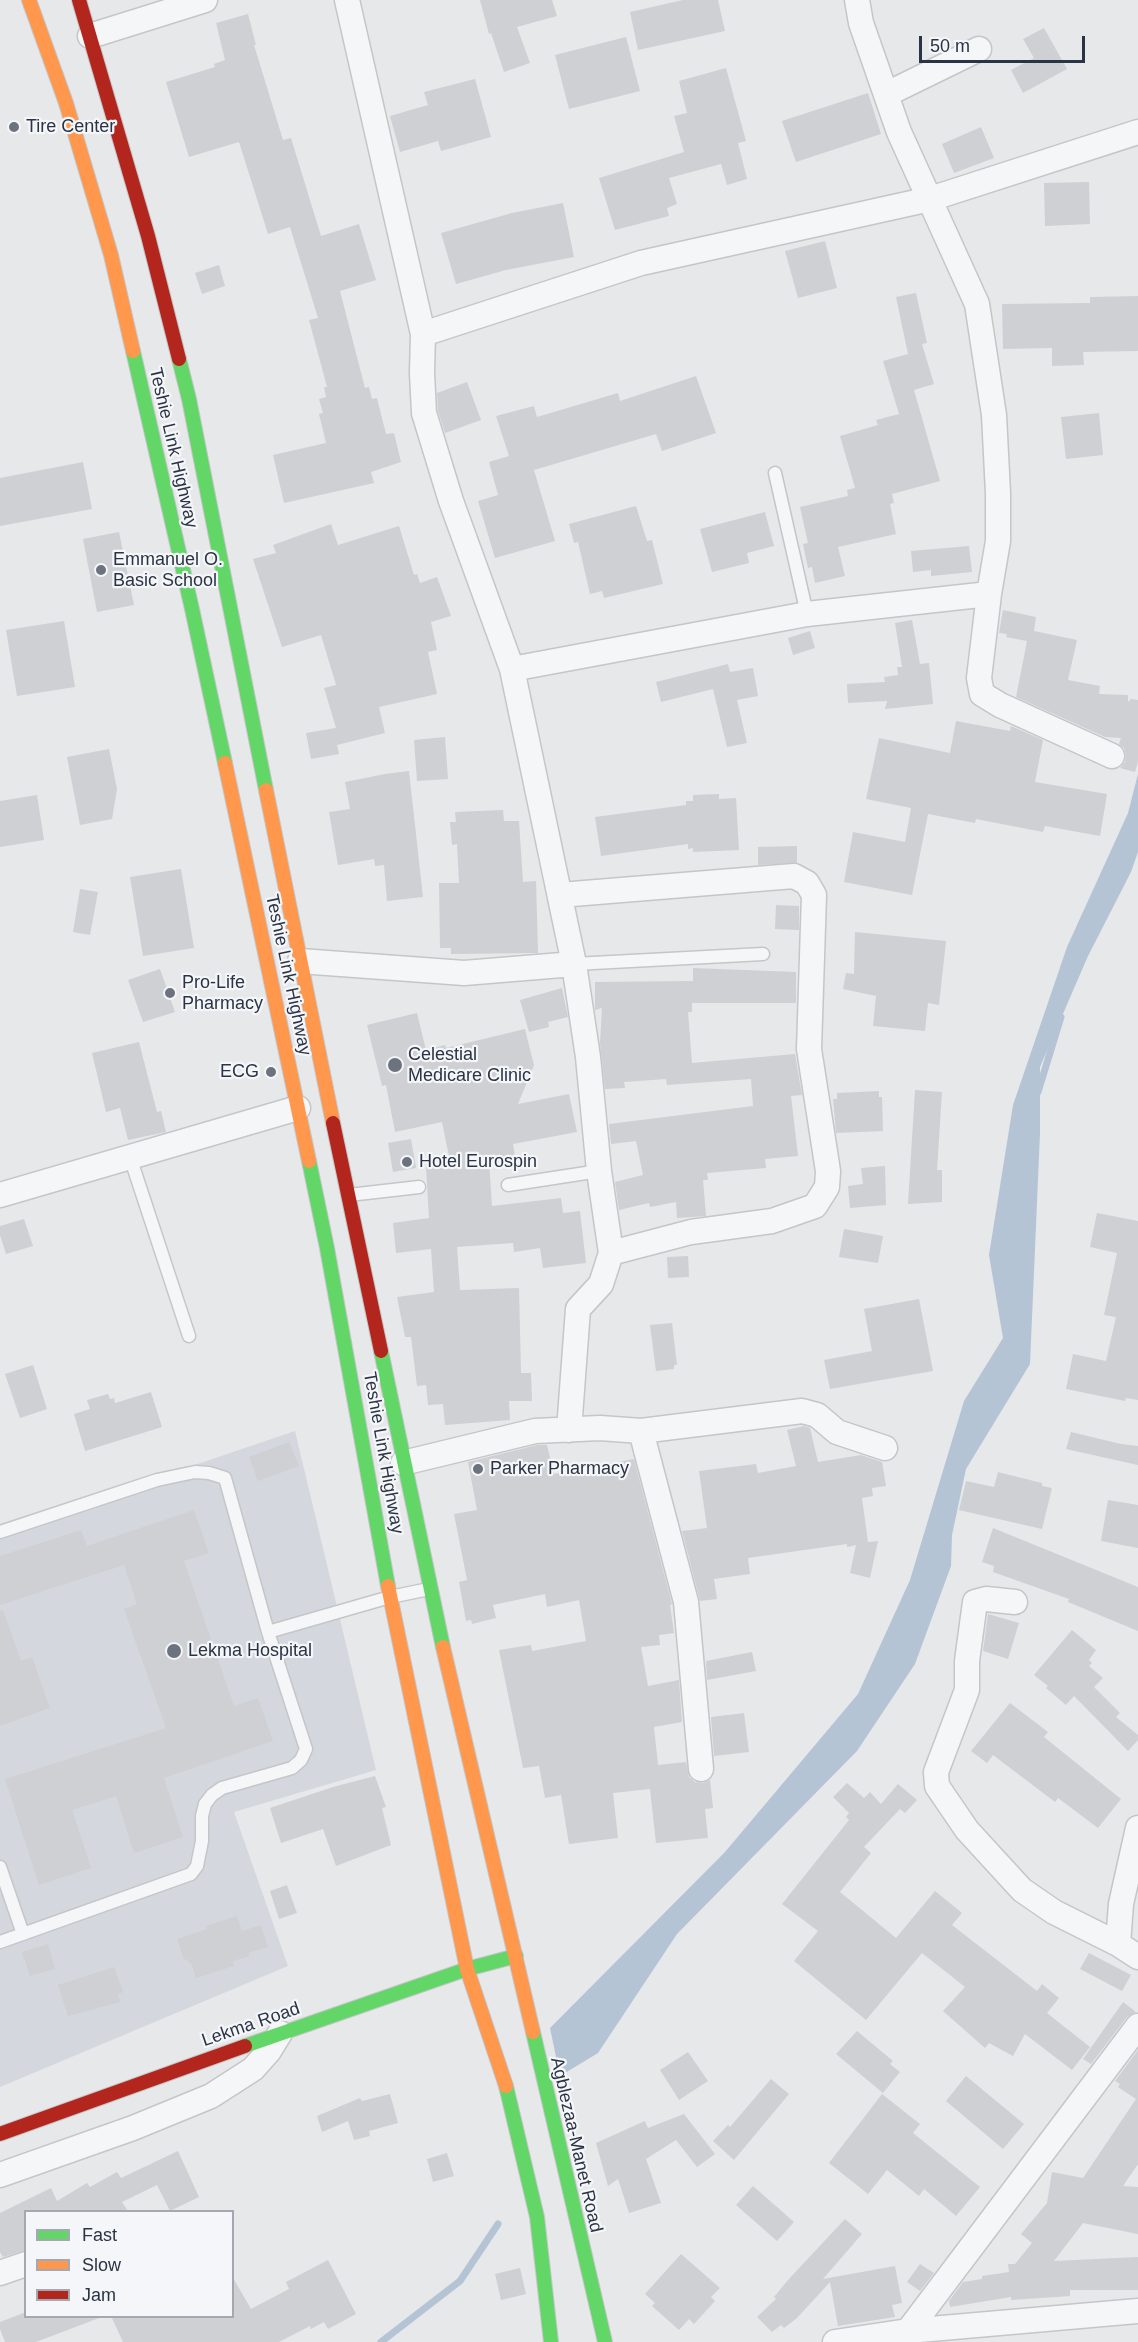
<!DOCTYPE html>
<style>
body{margin:0}
#map{position:relative;width:1138px;height:2342px;overflow:hidden;background:#e6e8ea;font-family:Helvetica,sans-serif}
canvas{display:block}
.legend{position:absolute;left:24px;top:2210px;width:210px;height:108px;box-sizing:border-box;background:#f4f6f9;border:2px solid #a4a8b1;margin:0;padding:8px 10px;list-style:none;font-size:18px;color:#2b3445}
.legend li{display:flex;align-items:center;gap:12px;height:30px}
.legend b{width:30px;border:2px solid #a4a8b1}
.scale{position:absolute;left:919px;top:36px;width:166px;height:27px;box-sizing:border-box;border:3px solid #2b3445;border-top:0;padding-left:8px;font-size:18px;line-height:21px;white-space:nowrap;color:#2b3445;-webkit-text-stroke:4px #f4f6f9;paint-order:stroke}
</style>
<div id="map">
<canvas width="1138" height="2342"></canvas>
<ul class="legend">
<li><b style="height:8px;background:#63d668"></b>Fast</li>
<li><b style="height:8px;background:#ff974d"></b>Slow</li>
<li><b style="height:8px;background:#b3261e"></b>Jam</li>
</ul>
<div class="scale">50 m</div>
</div>
<script>
const ctx = document.querySelector('canvas').getContext('2d');
ctx.lineJoin = 'round';
function paint(path, color) { ctx.fillStyle = color; ctx.fill(path, 'evenodd'); }
const poly = rows => new Path2D(rows.map(r => 'M' + r).join(''));
function stroke(path, color, width, dash) { ctx.strokeStyle = color; ctx.lineWidth = width; ctx.lineCap = dash ? 'butt' : 'round'; ctx.setLineDash(dash || []); ctx.stroke(path); }
function drawText(font, color, halo, rows, align = 'center') {
  ctx.font = font + ' Helvetica,sans-serif'; ctx.lineWidth = 4.5; ctx.setLineDash([]); ctx.textBaseline = 'middle'; ctx.strokeStyle = halo; ctx.fillStyle = color; for (const [text, x, y, turn = 0] of rows) {
    ctx.save(); ctx.translate(x, y); ctx.rotate((+turn || 0) * Math.PI / 180); ctx.textAlign = isNaN(turn) ? turn : align; if (halo) ctx.strokeText(text, 0, 0); ctx.fillText(text, 0, 0); ctx.restore();
  }
}
paint(poly([
 [295,1431,376,1770,234,1812,288,1966,0,2087,0,1531]
]), '#d4d7dd');
paint(poly([
 [1138,774,1138,852,1131,872,1088,956,1040,1067,1040,1133,1030,1364,966,1469,952,1535,951,1566,915,1664,857,1751,677,1934,598,2053,560,2076,550,2028,725,1852,858,1694,910,1580,964,1401,1003,1338,989,1255,1013,1105,1067,947,1128,813]
]), '#b4c4d5');
stroke(poly([
 [1038,1092,1061,1017],
 [381,2342,460,2281,498,2224]
]), '#b4c4d5', 7);
paint(poly([
 [480,0,552,0,557,16,517,27,530,63,504,72,491,33,489,34],
 [683,0,718,0,725,31,638,50,630,12],
 [248,14,256,45,254,45,283,140,291,138,321,236,359,224,376,280,340,291,365,388,369,387,372,399,377,398,386,434,394,433,401,462,371,472,374,483,284,503,273,455,326,443,319,414,323,413,319,399,326,397,324,387,327,387,309,320,318,318,290,227,268,234,239,142,189,157,166,82,215,67,214,64,225,60,216,23],
 [1044,28,1067,69,1023,93,1011,70,1034,58,1023,39],
 [626,37,640,91,569,109,555,55],
 [726,68,746,141,738,143,747,179,727,185,721,164,669,178,677,204,667,208,669,216,615,230,599,178,684,152,674,116,687,113,679,81],
 [475,79,491,137,441,151,438,141,400,152,390,116,428,105,424,92],
 [868,93,881,134,796,162,782,121],
 [981,127,994,158,954,173,942,144],
 [1089,182,1090,224,1045,226,1044,183],
 [563,203,574,257,506,270,456,284,441,233,512,213],
 [825,241,837,288,798,298,785,251],
 [219,265,225,286,202,294,195,273],
 [916,293,927,343,922,344,934,384,914,390,940,481,892,494,894,503,890,504,896,534,838,547,845,576,815,583,812,567,808,568,803,544,808,543,800,507,848,496,847,490,855,488,840,436,878,425,876,420,899,414,883,361,908,354,896,297],
 [1138,296,1138,351,1083,352,1084,365,1052,366,1052,348,1003,349,1002,304,1090,303,1090,297],
 [696,376,716,433,662,451,656,434,534,470,555,541,495,558,478,501,498,495,489,462,509,456,496,416,534,406,537,417,618,393,620,401],
 [467,382,481,420,445,433,438,411,437,393],
 [1099,413,1103,455,1066,459,1061,417],
 [83,462,92,509,0,526,0,478],
 [636,506,647,541,652,540,663,584,604,598,602,591,590,594,578,542,574,543,569,524],
 [765,512,774,546,747,553,749,563,712,572,700,529],
 [331,524,338,545,399,526,414,575,417,574,420,583,437,577,451,616,431,622,437,650,428,652,437,694,379,707,385,733,337,745,339,754,311,759,306,733,336,728,324,688,336,685,321,635,282,647,253,559,276,553,273,545],
 [119,532,134,605,97,612,83,539],
 [969,546,972,572,931,576,931,570,913,572,911,551],
 [1003,610,1036,617,1034,631,1077,640,1068,680,1100,686,1099,694,1128,695,1128,702,1131,699,1138,700,1138,762,1135,772,1120,768,1125,762,1126,755,1124,748,1119,744,1121,738,1105,737,1016,697,1027,641,1006,637,1007,634,999,633],
 [912,620,920,664,929,663,933,704,885,709,887,701,848,703,847,684,885,682,884,677,898,675,897,667,902,667,895,623],
 [64,621,75,687,17,696,6,630],
 [810,631,815,648,793,655,788,638],
 [728,664,730,672,753,668,758,696,737,700,747,743,727,747,713,689,661,702,656,682],
 [956,721,1010,731,1011,726,1043,740,1035,782,1107,794,1100,836,1045,826,1043,832,976,819,975,823,928,814,912,895,844,882,853,832,905,842,911,808,866,799,879,738,950,753],
 [445,737,448,779,417,781,414,740],
 [109,749,117,789,112,819,80,825,67,757],
 [409,771,423,897,387,901,384,865,375,866,374,859,338,865,329,812,350,809,345,782,385,774],
 [719,794,719,799,736,798,739,850,693,852,693,848,688,849,688,844,601,856,595,817,686,805,686,801,693,801,693,795],
 [37,795,44,840,0,847,0,801],
 [503,810,504,821,519,821,523,882,536,881,538,953,451,954,451,948,440,948,439,883,459,883,457,844,452,845,450,822,456,822,455,812],
 [797,846,797,863,758,865,758,847],
 [181,869,194,948,143,956,130,877],
 [80,889,98,892,90,935,73,932],
 [776,905,799,906,799,930,775,929],
 [855,932,946,941,939,1005,928,1003,925,1031,873,1026,876,996,843,989,846,973,854,974],
 [693,968,796,972,796,1003,692,1003,692,1012,688,1012,692,1063,795,1054,802,1095,791,1096,798,1156,765,1159,766,1168,707,1173,708,1180,703,1180,706,1216,677,1218,676,1202,650,1207,649,1203,619,1210,615,1182,643,1175,636,1141,611,1144,609,1124,753,1106,751,1079,667,1085,666,1079,624,1082,625,1088,605,1089,600,1043,602,1008,595,1010,595,982,693,981],
 [160,969,175,1012,143,1022,128,980],
 [562,988,568,1017,548,1022,549,1027,529,1032,520,1000],
 [417,1013,426,1050,445,1045,446,1048,525,1029,534,1065,518,1104,569,1094,577,1132,513,1144,515,1156,489,1161,492,1206,561,1198,563,1213,580,1211,586,1263,543,1268,540,1248,514,1252,513,1243,457,1247,460,1290,519,1288,521,1373,531,1373,532,1401,509,1401,510,1420,445,1425,443,1404,428,1405,426,1385,417,1386,411,1337,405,1337,397,1297,434,1292,431,1249,396,1253,393,1223,429,1218,426,1167,451,1166,442,1122,395,1132,386,1085,382,1086,367,1025],
 [139,1042,157,1112,161,1111,166,1132,128,1140,120,1108,106,1112,92,1053],
 [915,1090,942,1092,937,1170,942,1170,942,1202,908,1204],
 [879,1091,879,1097,882,1097,883,1131,836,1133,833,1099,837,1099,837,1093],
 [411,1139,416,1168,393,1172,388,1143],
 [885,1166,886,1205,850,1208,848,1186,863,1184,861,1168],
 [1097,1213,1138,1221,1138,1400,1126,1398,1125,1401,1066,1389,1073,1354,1106,1361,1116,1317,1104,1315,1117,1253,1090,1247],
 [24,1219,33,1246,6,1254,0,1235,0,1226],
 [844,1229,883,1236,878,1263,839,1257],
 [688,1256,689,1277,668,1278,667,1257],
 [919,1299,933,1371,830,1389,824,1360,872,1351,864,1309],
 [672,1323,677,1365,674,1365,674,1369,656,1371,650,1325],
 [33,1365,47,1409,20,1418,5,1374],
 [151,1392,162,1427,85,1451,74,1414,90,1409,87,1400,108,1394,110,1399,114,1398,115,1403],
 [804,1426,810,1428,818,1462,861,1455,882,1462,886,1486,872,1488,873,1496,862,1498,868,1542,878,1541,870,1578,850,1573,856,1545,847,1547,847,1544,748,1558,750,1574,714,1579,717,1599,700,1601,682,1531,707,1528,699,1471,756,1464,758,1473,796,1466,787,1430],
 [1071,1432,1121,1444,1138,1446,1138,1465,1066,1449],
 [289,1442,299,1466,258,1481,249,1457],
 [537,1445,547,1445,554,1474,634,1459,672,1604,670,1605,674,1633,659,1635,660,1645,641,1647,648,1686,679,1680,682,1722,654,1727,658,1765,686,1762,689,1777,695,1782,703,1783,710,1780,713,1808,705,1809,708,1838,656,1843,650,1789,613,1793,618,1838,569,1844,561,1795,545,1798,539,1766,523,1768,499,1650,531,1645,532,1651,586,1641,579,1600,547,1607,545,1594,493,1605,496,1618,472,1624,471,1620,466,1621,459,1582,467,1580,454,1514,477,1510,468,1462],
 [998,1472,1042,1483,1042,1486,1052,1488,1042,1529,959,1510,966,1481,994,1487],
 [1108,1500,1138,1505,1138,1548,1101,1541],
 [194,1510,209,1553,184,1561,234,1706,258,1698,273,1741,164,1778,183,1837,134,1853,116,1796,72,1810,91,1868,39,1885,5,1779,166,1728,124,1609,137,1604,124,1565,0,1605,0,1556,81,1530,87,1546],
 [993,1528,1138,1587,1138,1631,1068,1602,1069,1599,993,1572,994,1566,982,1562],
 [3,1610,21,1661,32,1657,50,1708,0,1726,0,1611],
 [988,1614,1019,1623,1008,1659,983,1651],
 [1072,1630,1096,1650,1089,1660,1092,1663,1089,1666,1103,1678,1094,1687,1120,1713,1116,1717,1138,1735,1138,1740,1128,1751,1074,1696,1066,1705,1046,1688,1048,1686,1034,1675],
 [752,1652,756,1671,707,1680,706,1661],
 [1010,1703,1048,1732,1044,1737,1121,1799,1098,1828,1058,1798,1055,1802,993,1755,987,1763,971,1751],
 [744,1713,749,1752,714,1756,711,1717],
 [375,1776,386,1807,382,1808,391,1845,336,1866,323,1829,281,1843,270,1808,333,1787],
 [847,1783,864,1798,870,1792,881,1804,898,1784,917,1800,905,1813,900,1809,864,1847,871,1853,840,1892,896,1938,935,1891,962,1913,952,1925,1037,1991,1042,1984,1059,1998,1047,2013,1090,2047,1072,2070,1025,2034,1013,2056,989,2043,985,2048,943,2011,965,1987,922,1953,866,2020,794,1961,818,1931,782,1904,849,1820,846,1817,849,1813,833,1797],
 [287,1885,297,1913,279,1919,270,1891],
 [237,1916,242,1931,261,1925,268,1947,248,1953,250,1956,233,1961,234,1966,196,1978,191,1963,189,1963,188,1959,184,1960,177,1939,207,1929,206,1926],
 [48,1944,55,1969,30,1976,22,1952],
 [1089,1953,1131,1975,1122,1991,1080,1969],
 [114,1967,123,1992,118,1994,120,2002,68,2016,58,1985],
 [1123,2002,1136,2012,1127,2017,1091,2064,1083,2059],
 [857,2031,893,2061,890,2064,900,2072,883,2093,836,2054],
 [1138,2050,1138,2164,1123,2186,1138,2187,1138,2234,1083,2223,1054,2261,1138,2257,1138,2290,1070,2290,1070,2296,1011,2300,1011,2297,950,2307,949,2301,963,2282,982,2279,982,2276,1009,2272,1008,2264,1015,2264,1032,2243,1021,2234,1047,2203,1052,2172,1083,2178,1136,2099,1118,2087,1120,2084,1115,2081],
 [688,2052,708,2081,679,2100,660,2070],
 [966,2076,1024,2124,1003,2149,946,2101],
 [771,2079,789,2094,734,2160,713,2141,728,2125,730,2127],
 [390,2094,398,2123,369,2131,370,2136,354,2140,348,2121,322,2132,317,2116,360,2098,362,2101],
 [882,2094,920,2124,913,2133,980,2187,956,2216,924,2189,919,2196,887,2170,868,2194,829,2163],
 [684,2114,715,2154,697,2167,676,2140,646,2159,661,2203,629,2213,618,2179,608,2186,596,2143,645,2121,648,2128],
 [178,2151,199,2197,170,2211,157,2185,122,2202,128,2211,26,2211,26,2250,3,2257,0,2252,0,2213,51,2188,57,2201,87,2183,90,2187,117,2172,121,2178],
 [447,2153,454,2176,433,2182,427,2159],
 [753,2186,794,2222,777,2241,736,2205],
 [845,2219,862,2234,823,2279,895,2266,902,2303,892,2305,895,2317,838,2326,830,2282,797,2318,784,2328,781,2325,772,2332,757,2317,776,2299,774,2297,788,2280],
 [681,2254,720,2288,711,2297,715,2301,694,2324,689,2319,679,2330,652,2306,655,2303,645,2294],
 [328,2260,356,2314,328,2329,324,2322,311,2329,310,2326,279,2342,123,2342,111,2316,232,2316,232,2276,251,2309,289,2289,286,2282],
 [920,2264,934,2273,920,2291,907,2282],
 [520,2268,526,2294,501,2300,495,2274],
 [26,2312,26,2316,99,2318,36,2342,5,2342,0,2329,0,2322]
]), '#ced0d3');
const lane = poly([
 [775,473,807,614],
 [574,964,763,954],
 [130,1157,189,1336],
 [508,1185,599,1171],
 [349,1195,419,1187],
 [0,1532,157,1480,195,1472,209,1473,225,1478,268,1632,306,1749,301,1760,292,1768,222,1788,212,1795,205,1804,202,1816,202,1841,197,1866,191,1874,0,1942],
 [268,1632,390,1597,429,1589],
 [0,1867,23,1934]
]);
const street = poly([
 [347,0,423,334,422,373,424,413,451,501,512,669,807,614,989,594,998,541,998,493,994,415,977,304,899,132,861,23,857,0],
 [90,36,205,0],
 [887,94,979,49],
 [423,334,641,263,930,199,1138,132],
 [989,594,979,678,982,694,1000,705,1112,756],
 [512,669,574,964,588,1057,599,1171,611,1253,601,1284,578,1309,569,1430],
 [560,895,794,876,807,883,814,895,809,1049,828,1171,827,1187,815,1206,772,1221,691,1232,611,1253],
 [300,961,464,973,574,964],
 [0,1195,298,1108],
 [641,1431,686,1602,701,1769],
 [403,1463,535,1431,600,1428,641,1431,802,1411,817,1415,837,1432,885,1448],
 [1015,1602,986,1599,975,1602,967,1661,967,1690,936,1772,937,1786,967,1830,1022,1890,1054,1912,1118,1944],
 [1138,1828,1121,1904,1118,1944,1138,1957],
 [0,2175,133,2128,211,2096,253,2069,269,2051,280,2033],
 [0,2273,26,2264],
 [908,2331,1138,2026],
 [835,2342,908,2331,1138,2311]
]);
const fast = poly([
 [133,351,192,609,225,763],
 [179,359,189,399,266,790],
 [309,1161,327,1248,388,1586],
 [381,1351,443,1647],
 [533,2032,605,2342],
 [245,2046,467,1969,516,1956],
 [506,2086,537,2217,551,2342]
]);
const slow = poly([
 [29,0,66,103,111,255,133,351],
 [225,763,309,1161],
 [266,790,333,1123],
 [388,1586,467,1969,506,2086],
 [443,1647,533,2032]
]);
const jam = poly([
 [79,0,148,236,179,359],
 [333,1123,381,1351],
 [0,2134,245,2046]
]);
stroke(lane, '#c4c6c8', 15);
stroke(street, '#c4c6c8', 27);
stroke(fast, '#c4c6c8', 16);
stroke(slow, '#c4c6c8', 16);
stroke(jam, '#c4c6c8', 16);
stroke(lane, '#f5f6f7', 12);
stroke(street, '#f5f6f7', 24);
stroke(fast, '#63d668', 14);
stroke(slow, '#ff974d', 14);
stroke(jam, '#b3261e', 14);
for (const [x, y, r, color] of [
 [14,127,6,"#6c737f"],
 [101,570,6,"#6c737f"],
 [170,993,6,"#6c737f"],
 [395,1065,8,"#6c737f"],
 [271,1072,6,"#6c737f"],
 [407,1162,6,"#6c737f"],
 [478,1469,6,"#6c737f"],
 [174,1651,8,"#6c737f"]
]) { const dot = new Path2D(); dot.arc(x, y, r, 0, 2 * Math.PI); ctx.fillStyle = color; ctx.fill(dot); stroke(dot, '#f4f6f9', 2); }
drawText('18px', '#2b3445', '#f4f6f9', [
 ["Tire Center",26,127],
 ["Emmanuel O.",113,560],
 ["Basic School",113,581],
 ["Pro-Life",182,983],
 ["Pharmacy",182,1004],
 ["Celestial",408,1055],
 ["Medicare Clinic",408,1076],
 ["ECG",259,1072,"right"],
 ["Hotel Eurospin",419,1162],
 ["Parker Pharmacy",490,1469],
 ["Lekma Hospital",188,1651]
], 'left');
drawText('18px', '#2b3445', '#f4f6f9', [
 ["Teshie Link Highway",173,448,77],
 ["Teshie Link Highway",288,975,78],
 ["Teshie Link Highway",383,1453,80],
 ["Lekma Road",251,2025,-19],
 ["Agblezaa-Manet Road",576,2145,77]
]);
</script>
